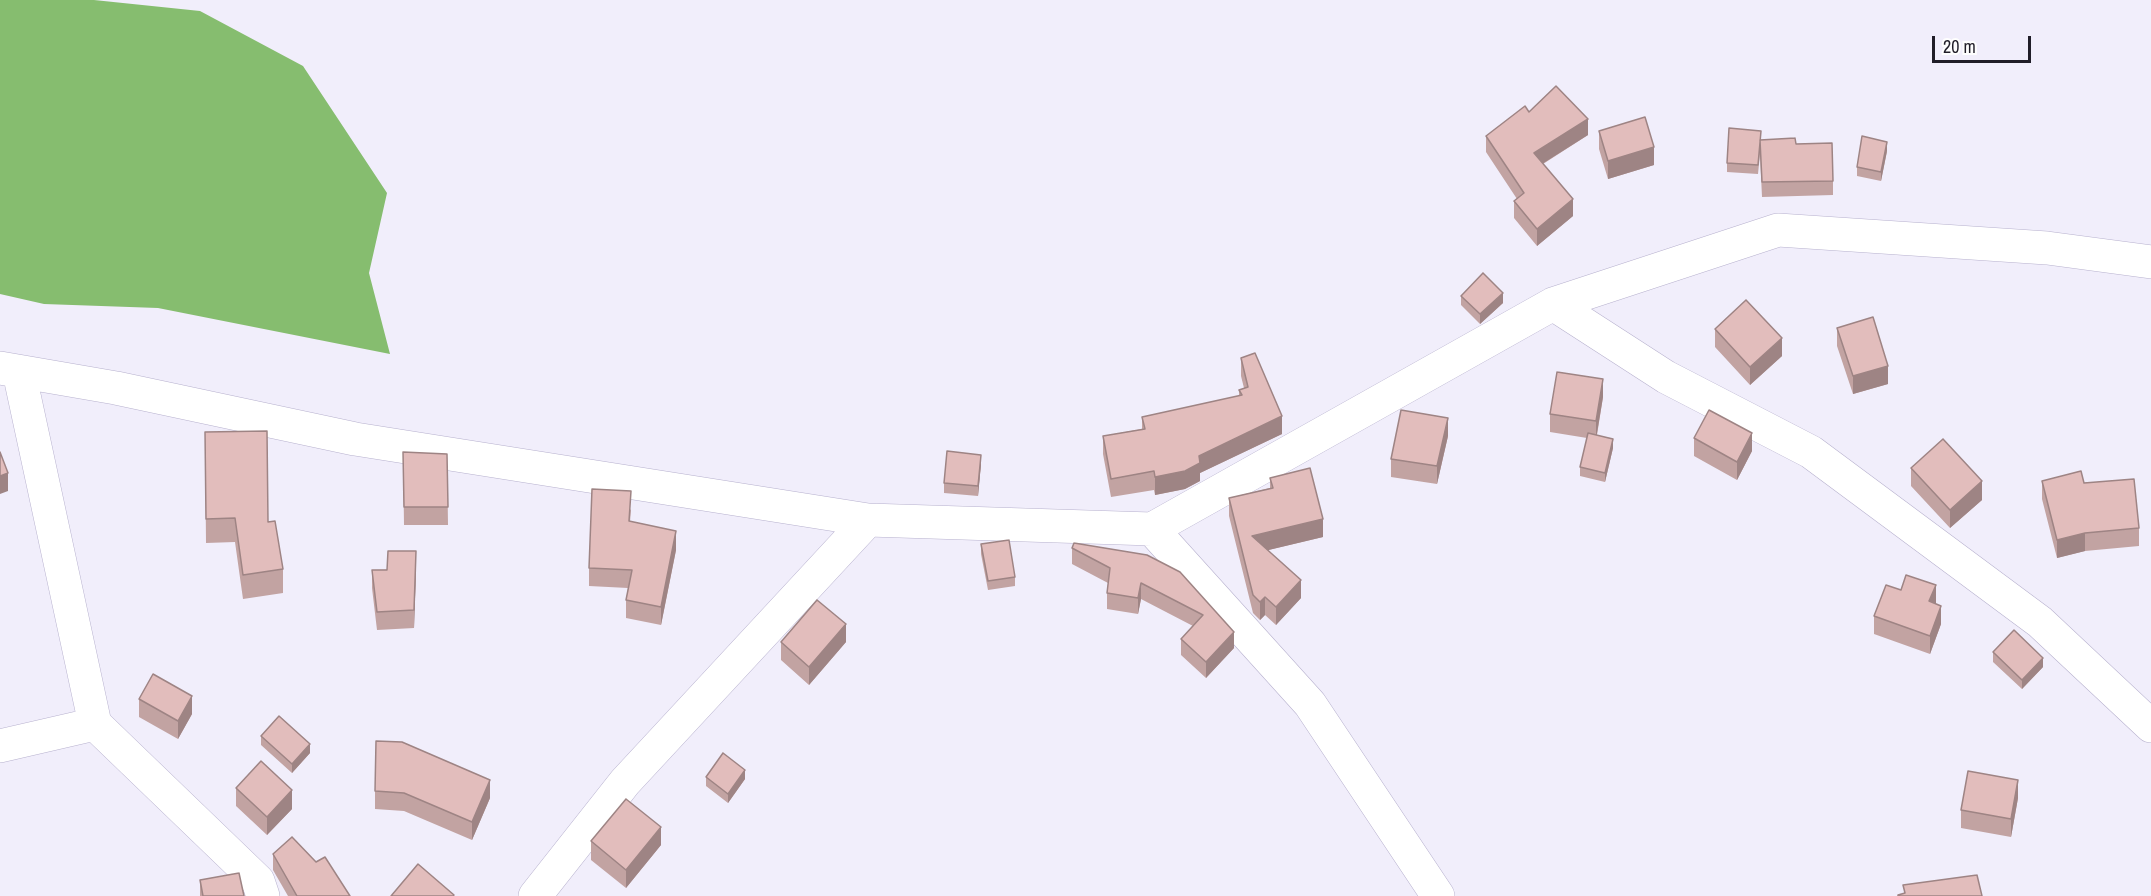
<!DOCTYPE html>
<style>
body{margin:0}
#map{position:relative;width:2151px;height:896px;overflow:hidden;background:#f1eefb;font-family:"Archivo Narrow",sans-serif}
canvas{display:block}
.scale{position:absolute;left:1932px;top:36px;width:99px;height:27px;box-sizing:border-box;border:3px solid #201d28;border-top:0;padding-left:8px;font-size:18px;line-height:21px;white-space:nowrap;color:#201d28;-webkit-text-stroke:4px #fefefe;paint-order:stroke}
</style>
<div id="map">
<canvas width="2151" height="896"></canvas>
<div class="scale">20 m</div>
</div>
<script>
const ctx = document.querySelector('canvas').getContext('2d');
ctx.lineJoin = 'round';
function paint(path, color) { ctx.fillStyle = color; ctx.fill(path, 'evenodd'); }
const poly = rows => new Path2D(rows.map(r => 'M' + r).join(''));
function stroke(path, color, width, dash) { ctx.strokeStyle = color; ctx.lineWidth = width; ctx.lineCap = dash ? 'butt' : 'round'; ctx.setLineDash(dash || []); ctx.stroke(path); }
paint(poly([
 [0,0,94,0,200,11,303,66,387,193,369,273,390,354,158,308,44,304,0,294]
]), '#86bd6f');
const street = poly([
 [1553,304,1666,377,1811,452,2040,622,2151,726],
 [0,368,116,388,355,439,868,520,1152,529,1553,304,1778,230,2047,248,2151,262],
 [19,372,95,724,258,881,263,896],
 [1152,529,1310,704,1438,896],
 [0,746,95,724],
 [535,896,625,782,868,520]
]);
stroke(street, '#b7b1ce', 34);
stroke(street, '#fff', 33);
paint(poly([
 [1529,112,1588,135,1543,164,1573,216,1537,246,1514,218,1514,201,1517,199,1486,152,1486,136],
 [1599,131,1654,165,1608,179,1599,149],
 [1761,140,1796,144,1833,181,1833,195,1762,197,1760,154,1758,174,1727,172,1727,163],
 [1887,151,1881,181,1857,176,1857,167],
 [1461,296,1503,303,1480,324,1461,305],
 [1837,328,1888,384,1853,394,1837,346],
 [1715,329,1782,356,1750,385,1715,347],
 [1241,358,1282,434,1200,473,1200,481,1185,489,1155,495,1154,490,1111,497,1103,454,1103,436,1142,429,1142,417,1239,396,1239,390,1244,388,1241,376],
 [1603,397,1597,435,1613,448,1605,482,1580,476,1580,467,1587,438,1550,432,1550,414],
 [205,432,268,522,283,569,283,593,243,599,235,542,206,543],
 [1448,436,1437,484,1391,477,1391,459],
 [1694,438,1752,451,1737,480,1694,456],
 [403,452,447,454,448,525,404,525],
 [981,464,978,496,944,493,944,483],
 [1911,468,1982,500,1950,528,1911,486],
 [1270,478,1323,537,1268,550,1301,598,1276,625,1265,615,1260,620,1253,613,1229,516,1229,498,1270,488],
 [2042,481,2084,483,2139,528,2139,546,2085,551,2057,558,2042,499],
 [631,509,630,522,676,550,661,625,626,618,626,600,628,588,589,586,589,568],
 [981,544,1015,577,1015,586,988,590,981,554],
 [1072,548,1147,555,1234,648,1206,678,1181,655,1181,639,1193,626,1141,599,1138,614,1107,609,1107,593,1108,583,1072,564],
 [416,569,414,628,377,630,372,588,372,570],
 [1936,604,1941,624,1930,654,1874,634,1874,616],
 [781,642,846,642,809,685,781,660],
 [1993,652,2043,667,2022,689,1993,662],
 [139,699,192,714,178,739,139,717],
 [261,736,310,753,292,773,261,745],
 [706,777,745,779,728,803,706,786],
 [236,788,292,809,267,835,236,806],
 [375,791,490,798,472,840,404,811,375,809],
 [2018,798,2011,837,1961,828,1961,810],
 [591,841,661,845,626,888,591,860],
 [273,854,350,896,288,896,273,870],
 [200,880,244,896,200,896]
]), '#c2a3a2');
paint(poly([
 [1588,119,1588,135,1534,169,1534,153],
 [1887,142,1887,151,1881,181,1881,172],
 [1654,147,1654,165,1608,179,1608,161],
 [1573,199,1573,216,1537,246,1537,229],
 [1503,293,1503,303,1480,324,1480,314],
 [1782,338,1782,356,1750,385,1750,367],
 [1888,366,1888,384,1853,394,1853,376],
 [1603,379,1603,397,1596,439,1596,421],
 [1282,416,1282,434,1200,473,1200,481,1185,489,1155,495,1155,477],
 [1448,418,1448,436,1437,484,1437,466],
 [1752,433,1752,451,1737,480,1737,462],
 [1613,439,1613,448,1605,482,1605,473],
 [981,455,981,464,978,496,978,486],
 [8,473,8,491,0,494,0,476],
 [1982,481,1982,500,1950,528,1950,510],
 [1323,519,1323,537,1252,554,1252,536],
 [676,531,676,550,661,625,661,607],
 [2085,533,2085,551,2057,558,2057,540],
 [416,551,416,569,414,628,414,610],
 [1301,580,1301,598,1276,625,1276,607],
 [1141,583,1141,599,1138,614,1138,598],
 [1936,585,1936,604,1929,601],
 [1265,597,1265,615,1260,620,1260,602],
 [1941,606,1941,624,1930,654,1930,636],
 [846,624,846,642,809,685,809,667],
 [1234,632,1234,648,1206,678,1206,662],
 [2043,658,2043,667,2022,689,2022,680],
 [192,696,192,714,178,739,178,721],
 [310,744,310,753,292,773,292,764],
 [745,770,745,779,728,803,728,794],
 [490,780,490,798,472,840,472,822],
 [2018,780,2018,798,2011,837,2011,819],
 [292,790,292,809,267,835,267,817],
 [661,827,661,845,626,888,626,870]
]), '#9e8484');
const building = poly([
 [1556,86,1588,119,1534,153,1573,199,1537,229,1514,201,1524,193,1486,136,1525,106,1529,112,1556,86],
 [1645,117,1654,147,1608,161,1599,131,1645,117],
 [1729,128,1761,131,1758,165,1727,163,1729,128],
 [1862,136,1887,142,1881,172,1857,167,1862,136],
 [1795,138,1796,144,1832,143,1833,181,1762,182,1760,140,1795,138],
 [1483,273,1503,293,1480,314,1461,296,1483,273],
 [1746,300,1782,338,1750,367,1715,329,1746,300],
 [1873,317,1888,366,1853,376,1837,328,1873,317],
 [1255,353,1282,416,1199,456,1200,463,1185,471,1155,477,1154,471,1111,479,1103,436,1145,429,1142,417,1242,395,1239,390,1248,387,1241,358,1255,353],
 [1557,372,1603,379,1596,421,1550,414,1557,372],
 [1401,410,1448,418,1437,466,1391,459,1401,410],
 [1709,410,1752,433,1737,462,1694,438,1709,410],
 [267,431,268,522,275,521,283,569,243,575,235,518,206,519,205,432,267,431],
 [1588,433,1613,439,1605,473,1580,467,1588,433],
 [1943,439,1982,481,1950,510,1911,468,1943,439],
 [947,451,981,455,978,486,944,483,947,451],
 [0,452,8,473,0,476,0,452],
 [403,452,447,454,448,507,404,507,403,452],
 [1310,468,1323,519,1252,536,1301,580,1276,607,1265,597,1260,602,1253,595,1229,498,1273,488,1270,478,1310,468],
 [2081,471,2084,483,2134,479,2139,528,2085,533,2057,540,2042,481,2081,471],
 [592,489,631,491,629,521,676,531,661,607,626,600,632,570,589,568,592,489],
 [1009,540,1015,577,988,581,981,544,1009,540],
 [1074,543,1147,555,1180,572,1234,632,1206,662,1181,639,1203,615,1141,583,1138,598,1107,593,1110,568,1072,548,1074,543],
 [388,551,416,551,414,610,377,612,372,570,387,570,388,551],
 [1906,575,1936,585,1929,601,1941,606,1930,636,1874,616,1886,585,1901,590,1906,575],
 [817,600,846,624,809,667,781,642,817,600],
 [2014,630,2043,658,2022,680,1993,652,2014,630],
 [153,674,192,696,178,721,139,699,153,674],
 [279,716,310,744,292,764,261,736,279,716],
 [376,741,402,742,490,780,472,822,404,793,375,791,376,741],
 [723,753,745,770,728,794,706,777,723,753],
 [261,761,292,790,267,817,236,788,261,761],
 [1968,771,2018,780,2011,819,1961,810,1968,771],
 [626,799,661,827,626,870,591,841,626,799],
 [292,837,316,862,325,857,350,896,297,896,273,854,292,837],
 [418,864,454,895,453,896,391,896,418,864],
 [239,873,244,896,203,896,200,880,239,873],
 [1977,875,1982,896,1898,896,1898,895,1905,893,1903,885,1977,875]
]);
paint(building, '#e2bdbc');
stroke(building, '#9e8484', 1.5);
</script>
